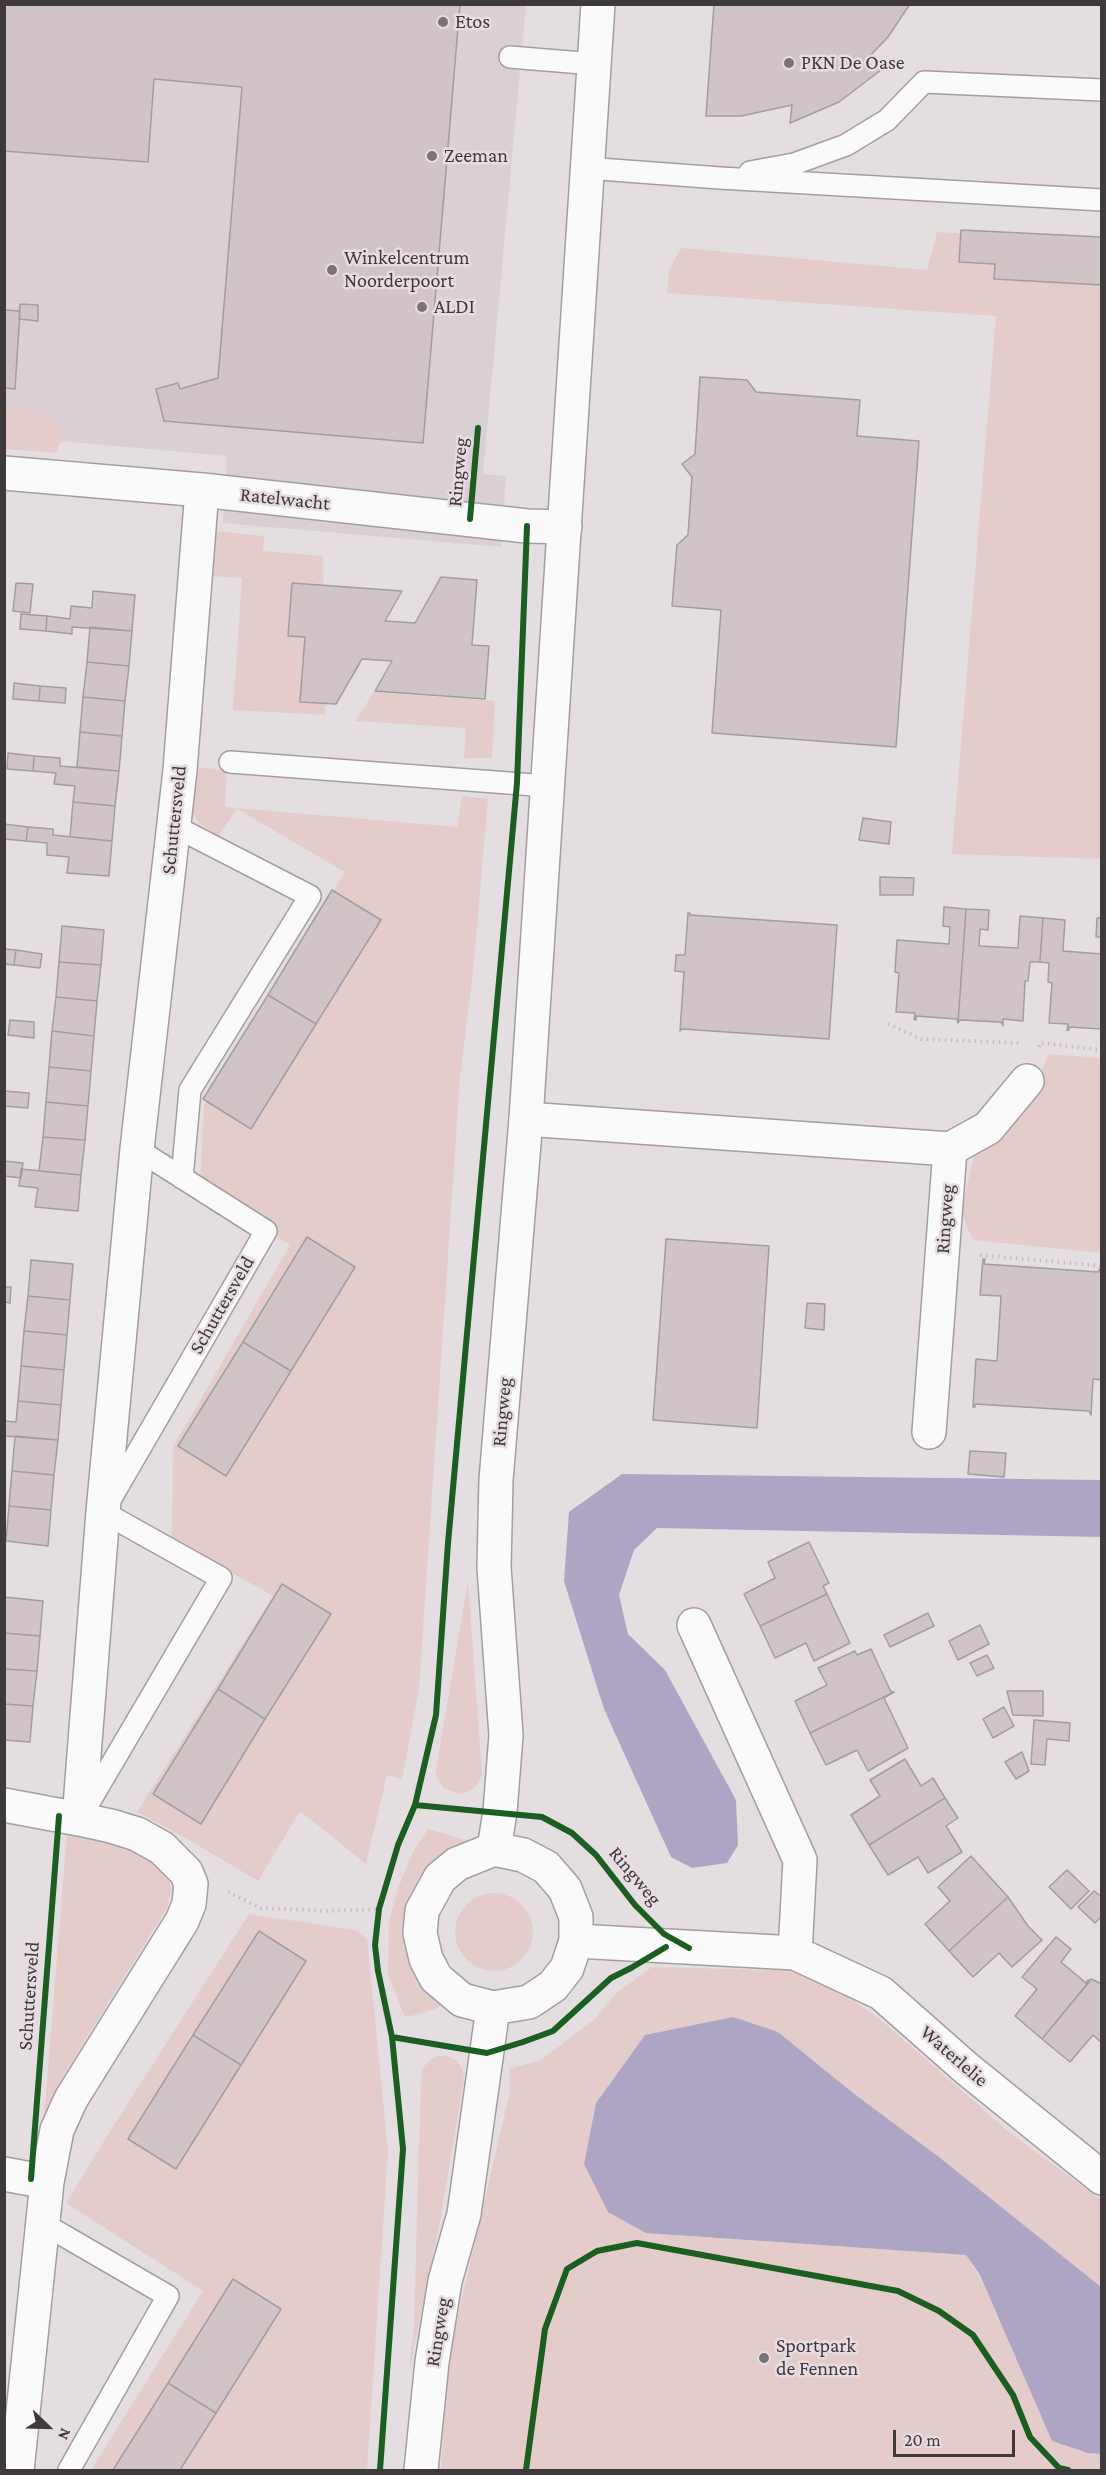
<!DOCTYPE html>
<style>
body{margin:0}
#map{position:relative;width:1106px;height:2475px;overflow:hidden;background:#e4dee1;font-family:"Crimson Pro",serif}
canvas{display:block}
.frame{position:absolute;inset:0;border:6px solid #3e3a3c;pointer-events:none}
.north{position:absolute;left:18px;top:2397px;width:60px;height:60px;-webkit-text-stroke:4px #e6dce2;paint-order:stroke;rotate:113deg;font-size:16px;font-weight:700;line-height:24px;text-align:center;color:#3e3a3c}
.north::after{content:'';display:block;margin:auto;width:21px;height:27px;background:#3e3a3c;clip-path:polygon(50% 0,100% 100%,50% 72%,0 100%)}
.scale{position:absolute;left:893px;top:2430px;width:122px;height:27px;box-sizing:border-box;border:3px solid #3e3a3c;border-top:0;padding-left:8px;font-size:18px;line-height:21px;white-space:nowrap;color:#3e3a3c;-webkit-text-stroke:4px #e6dce2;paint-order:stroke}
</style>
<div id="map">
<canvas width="1106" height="2475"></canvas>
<div class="frame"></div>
<div class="north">N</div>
<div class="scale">20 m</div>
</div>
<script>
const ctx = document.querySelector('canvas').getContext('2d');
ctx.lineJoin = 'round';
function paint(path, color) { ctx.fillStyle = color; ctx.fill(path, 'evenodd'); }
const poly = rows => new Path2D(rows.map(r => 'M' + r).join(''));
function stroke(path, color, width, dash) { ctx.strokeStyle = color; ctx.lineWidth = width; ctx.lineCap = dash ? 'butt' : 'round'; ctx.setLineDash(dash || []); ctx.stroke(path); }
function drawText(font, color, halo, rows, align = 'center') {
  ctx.font = font + ' "Crimson Pro",serif'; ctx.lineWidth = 5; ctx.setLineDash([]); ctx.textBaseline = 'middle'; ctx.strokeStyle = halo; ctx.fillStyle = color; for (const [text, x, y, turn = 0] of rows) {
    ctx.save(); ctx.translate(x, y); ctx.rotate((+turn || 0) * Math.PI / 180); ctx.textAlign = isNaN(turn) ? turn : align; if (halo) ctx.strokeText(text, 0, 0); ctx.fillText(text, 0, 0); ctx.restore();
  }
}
paint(poly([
 [4,5,526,5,483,474,506,476,501,547,223,523,227,456,5,436]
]), '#d9cfd4');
paint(poly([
 [937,232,1101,241,1101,859,952,854,996,316,667,293,669,270,681,248,927,270],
 [4,404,52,417,61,427,63,436,56,453,5,449],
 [215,531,264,536,263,551,323,556,325,715,233,710,242,578,211,576],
 [374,692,495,701,492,758,464,758,466,728,355,721],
 [193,768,227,769,225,807,236,808,457,827,462,796,488,799,473,972,460,1077,419,1689,402,1779,387,1775,366,1864,300,1811,258,1881,184,1837,137,1812,273,1596,172,1539,173,1447,290,1245,200,1186,204,1106,345,872,237,809,218,836,200,824,193,814,191,801],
 [1048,1054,1101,1058,1101,1253,973,1240,961,1213,974,1155,1031,1104],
 [468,1581,482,1774,478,1784,470,1791,460,1794,444,1788,437,1779,436,1769],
 [428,1829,466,1840,443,1853,428,1869,444,2005,424,2013,405,2017,388,1975,389,1920,399,1886,412,1854],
 [67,1834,119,1843,153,1859,167,1874,171,1889,168,1906,63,2076,44,2118],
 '455 1932a39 39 0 1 1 78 0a39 39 0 1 1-78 0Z',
 [249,1914,355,1930,367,1939,388,2151,367,2470,91,2470,203,2291,66,2203,112,2128],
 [652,1967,812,1971,882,2021,1010,2133,1101,2200,1101,2287,939,2157,853,2093,778,2032,675,2029,645,2035,596,2103,584,2164,646,2233,966,2255,1088,2453,1101,2454,1101,2470,441,2470,445,2391,454,2332,510,2091,509,2069,541,2060,595,2019,616,1993],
 [437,2056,448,2056,457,2061,463,2070,464,2079,440,2222,409,2372,414,2323,421,2079,422,2069,429,2061]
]), '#e4ccca');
paint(poly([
 [622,1474,1101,1480,1101,1537,657,1528,634,1550,619,1595,628,1634,665,1670,736,1800,738,1845,727,1863,692,1868,671,1857,604,1709,564,1581,569,1512],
 [733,2017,778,2032,853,2093,939,2157,1101,2287,1101,2454,1088,2453,1052,2441,980,2275,966,2255,646,2233,608,2212,584,2164,596,2103,645,2035]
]), '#ada5c3');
const building = poly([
 [4,4,460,4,423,443,164,421,156,389,178,383,180,389,218,378,242,87,154,79,148,162,4,151,4,4],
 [714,4,910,4,888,37,864,62,881,70,839,102,790,123,792,105,741,116,706,116,714,4],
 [961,230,1102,237,1102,285,994,279,995,264,959,262,961,230],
 [20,304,38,305,38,321,19,319,20,304],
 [4,310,20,311,15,389,4,388,4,310],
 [700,377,747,380,756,392,860,400,857,436,919,441,896,747,712,733,721,610,672,606,677,545,688,535,692,477,682,464,695,454,700,377],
 [441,577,477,580,472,645,489,646,485,699,375,691,392,661,362,659,336,704,300,702,305,637,288,636,292,583,402,591,385,621,415,623,441,577],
 [16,583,33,584,30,613,13,611,16,583],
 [93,591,135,595,132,631,72,627,72,634,46,631,47,616,70,619,71,606,92,608,93,591],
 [21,614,47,616,46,631,20,629,21,614],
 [90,627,132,631,129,666,87,662,90,627],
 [87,662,129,666,125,701,83,697,87,662],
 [14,683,40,686,39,701,13,699,14,683],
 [40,686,66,688,65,703,39,701,40,686],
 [83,697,125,701,122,736,80,732,83,697],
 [80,732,122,736,119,771,77,767,80,732],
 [8,753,34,756,33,771,7,769,8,753],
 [34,756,60,758,60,766,119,771,115,806,73,802,75,786,54,784,56,773,33,771,34,756],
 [73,802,115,806,112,841,70,837,73,802],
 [863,818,891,822,889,844,859,840,863,818],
 [4,824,28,827,26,841,4,839,4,824],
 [28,827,53,829,53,835,112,841,109,876,67,873,69,857,47,855,47,843,26,841,28,827],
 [880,877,914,878,913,895,880,895,880,877],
 [332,890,381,920,316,1024,268,995,332,890],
 [944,907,966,909,958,1023,957,1019,916,1016,916,1020,914,1019,915,1013,896,1012,899,973,895,972,897,940,949,944,950,927,943,926,944,907],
 [966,909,989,910,988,930,980,929,979,946,1018,948,1020,916,1043,918,1040,962,1030,962,1028,981,1025,981,1023,1021,1003,1019,1003,1026,1001,1022,960,1020,958,1023,966,909],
 [688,913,690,913,690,915,837,925,829,1039,682,1029,680,1031,684,972,675,971,676,955,685,955,688,913],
 [1043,918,1065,920,1063,951,1102,954,1102,1029,1069,1027,1069,1030,1067,1030,1068,1024,1049,1023,1052,983,1048,982,1049,963,1040,962,1043,918],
 [1097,918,1102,918,1102,937,1096,937,1097,918],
 [62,926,104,930,101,965,59,962,62,926],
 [4,949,16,950,14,965,4,964,4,949],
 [16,950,42,954,40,968,14,965,16,950],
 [59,962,101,965,97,1001,56,997,59,962],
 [268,995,316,1024,251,1129,203,1099,268,995],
 [56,997,97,1001,94,1036,52,1031,56,997],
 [10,1020,34,1022,34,1038,8,1035,10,1020],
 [52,1031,94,1036,91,1071,49,1067,52,1031],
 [49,1067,91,1071,88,1106,46,1102,49,1067],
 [4,1091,29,1093,28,1108,4,1106,4,1091],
 [46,1102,88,1106,85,1140,43,1137,46,1102],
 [43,1137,85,1140,81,1175,39,1171,43,1137],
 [4,1161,23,1163,21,1178,4,1176,4,1161],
 [21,1169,81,1175,78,1211,35,1207,38,1188,19,1186,21,1169],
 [307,1237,355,1267,291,1371,243,1342,307,1237],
 [666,1239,769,1246,757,1428,653,1420,666,1239],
 [983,1259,985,1259,984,1264,1098,1272,1101,1267,1102,1380,1093,1379,1091,1415,1089,1411,975,1404,975,1407,973,1407,976,1359,997,1361,1001,1296,980,1295,983,1259],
 [31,1260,73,1264,70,1300,28,1296,31,1260],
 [4,1287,11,1287,10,1303,4,1302,4,1287],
 [28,1296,70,1300,67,1335,24,1331,28,1296],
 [807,1303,825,1304,824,1330,805,1328,807,1303],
 [24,1331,67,1335,64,1370,21,1366,24,1331],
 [243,1342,291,1371,226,1476,178,1446,243,1342],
 [21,1366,64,1370,61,1405,18,1401,21,1366],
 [18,1401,61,1405,58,1440,4,1436,4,1421,16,1422,18,1401],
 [15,1436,58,1440,54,1475,12,1471,15,1436],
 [970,1451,1006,1453,1004,1477,968,1474,970,1451],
 [12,1471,54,1475,51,1510,9,1506,12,1471],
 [9,1506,51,1510,48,1546,6,1541,9,1506],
 [809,1542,829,1583,823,1586,827,1594,760,1626,744,1594,775,1578,768,1562,809,1542],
 [282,1584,331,1614,265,1719,218,1689,282,1584],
 [827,1594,850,1643,814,1661,806,1643,775,1658,760,1626,827,1594],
 [4,1597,43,1601,40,1636,4,1633,4,1597],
 [928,1613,934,1626,890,1647,884,1635,928,1613],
 [980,1625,989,1644,958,1660,949,1641,980,1625],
 [4,1633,40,1636,37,1671,4,1669,4,1633],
 [871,1649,891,1692,894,1692,810,1733,795,1701,827,1685,818,1668,855,1651,857,1655,871,1649],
 [987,1655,994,1668,977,1676,970,1663,987,1655],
 [4,1669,37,1671,33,1706,4,1704,4,1669],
 [218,1689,265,1719,201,1824,153,1794,218,1689],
 [1007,1691,1043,1691,1043,1716,1013,1715,1007,1691],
 [894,1692,884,1698,908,1748,868,1771,857,1750,826,1765,810,1733,894,1692],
 [4,1704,33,1706,30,1742,4,1740,4,1704],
 [1004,1707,1014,1726,993,1738,983,1719,1004,1707],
 [1034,1720,1070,1723,1069,1741,1047,1739,1045,1765,1031,1764,1034,1720],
 [1022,1752,1029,1771,1016,1779,1005,1762,1022,1752],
 [905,1759,921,1786,933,1778,945,1798,869,1845,851,1815,880,1796,870,1780,905,1759],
 [945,1798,958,1818,946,1826,962,1852,928,1873,918,1857,888,1875,869,1845,945,1798],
 [971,1856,1008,1897,949,1951,925,1924,950,1901,938,1887,971,1856],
 [1067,1870,1089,1891,1071,1909,1049,1887,1067,1870],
 [1094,1891,1102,1897,1102,1916,1095,1923,1078,1907,1094,1891],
 [1008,1897,1028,1926,1042,1940,1012,1967,999,1953,973,1977,949,1951,1008,1897],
 [259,1931,306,1961,241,2065,193,2035,259,1931],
 [1056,1937,1071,1949,1061,1962,1086,1983,1088,1980,1090,1981,1042,2039,1015,2016,1037,1989,1022,1977,1056,1937],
 [1091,1979,1102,1984,1102,2043,1093,2035,1070,2062,1042,2039,1091,1979],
 [193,2035,241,2065,176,2169,128,2139,193,2035],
 [233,2279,281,2309,216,2413,168,2383,233,2279],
 [168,2383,216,2413,180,2470,113,2470,168,2383]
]);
paint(building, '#d0c4c7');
stroke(building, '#a29d9f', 1.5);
const lane = poly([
 [510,57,594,64],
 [586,168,720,178,1102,200],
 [750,172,794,164,846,145,887,120,924,82,1102,90],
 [230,762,548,786],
 [174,826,310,896,190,1090,182,1178],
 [84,1811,221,1578,103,1512,266,1231,137,1149],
 [42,2223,168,2296,69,2470]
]);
const street = poly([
 [4,473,202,490,527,526,565,527],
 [526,1119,950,1149,929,1432],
 [950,1149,988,1128,1027,1081],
 [694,1625,800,1860,795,1953],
 [4,1805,79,1819],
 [576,1941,795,1953,881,1993,966,2068,1102,2178],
 [4,2174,47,2182],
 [17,2470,47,2182,57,2130,71,2099,182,1921,189,1904,191,1884,186,1872,162,1848,137,1834,111,1826,79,1819,103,1512,137,1149,180,770,202,490]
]);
const secondary = poly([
 [494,1849,500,1812,506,1735,494,1567,496,1480,526,1119,598,4],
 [494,1849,523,1855,546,1867,565,1889,576,1917,576,1941,567,1968,553,1986,529,2002,493,2008,462,2000,436,1978,426,1959,420,1933,422,1911,440,1878,457,1864,494,1849],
 [421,2470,432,2362,445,2281,464,2214,493,2008]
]);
stroke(lane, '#a39fa1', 24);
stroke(street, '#a39fa1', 36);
stroke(secondary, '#a39fa1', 36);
stroke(poly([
 [888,1024,921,1039,1019,1043],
 [1039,1047,1040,1043,1102,1050],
 [980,1255,1102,1266],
 [228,1892,261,1908,330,1911,379,1909]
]), '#c2bec0', 4, [1.5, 4.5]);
stroke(lane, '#fbfafa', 21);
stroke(street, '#fbfafa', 33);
stroke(secondary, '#fbfafa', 33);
stroke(poly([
 [470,519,478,428],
 [415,1805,542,1817,572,1833,596,1855,635,1905,664,1934,689,1948],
 [392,2037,487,2053,523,2042,553,2031,611,1978,631,1968,666,1947],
 [31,2179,59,1816],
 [380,2470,403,2149,392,2037,378,1971,375,1945,379,1909,398,1845,415,1805,436,1715,448,1543,517,783,527,526],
 [526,2470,545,2329,567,2269,597,2251,637,2243,898,2291,939,2311,973,2335,1013,2395,1030,2437,1059,2468,1068,2470]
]), '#1b5e20', 6);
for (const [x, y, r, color] of [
 [443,22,6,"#787376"],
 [789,63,6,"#787376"],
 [432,156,6,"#787376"],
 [332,270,6,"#787376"],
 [422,307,6,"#787376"],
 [764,2358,6,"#787376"]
]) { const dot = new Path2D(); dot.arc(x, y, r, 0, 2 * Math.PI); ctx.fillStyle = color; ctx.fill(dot); stroke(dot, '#e6dce2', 2); }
drawText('20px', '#3e3a3c', '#e6dce2', [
 ["Etos",455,22],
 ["PKN De Oase",801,63],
 ["Zeeman",444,156],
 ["Winkelcentrum",344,258],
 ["Noorderpoort",344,281],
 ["ALDI",434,307],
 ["Sportpark",776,2346],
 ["de Fennen",776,2369]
], 'left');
drawText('20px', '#3e3a3c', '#e6dce2', [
 ["Ringweg",458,472,-85],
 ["Ratelwacht",285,499,6],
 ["Schuttersveld",174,820,-84],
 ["Ringweg",945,1219,-86],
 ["Schuttersveld",222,1305,-60],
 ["Ringweg",502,1412,-85],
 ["Ringweg",635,1876,50],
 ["Schuttersveld",29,1996,-86],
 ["Waterlelie",954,2056,41],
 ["Ringweg",438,2332,-81]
]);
</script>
